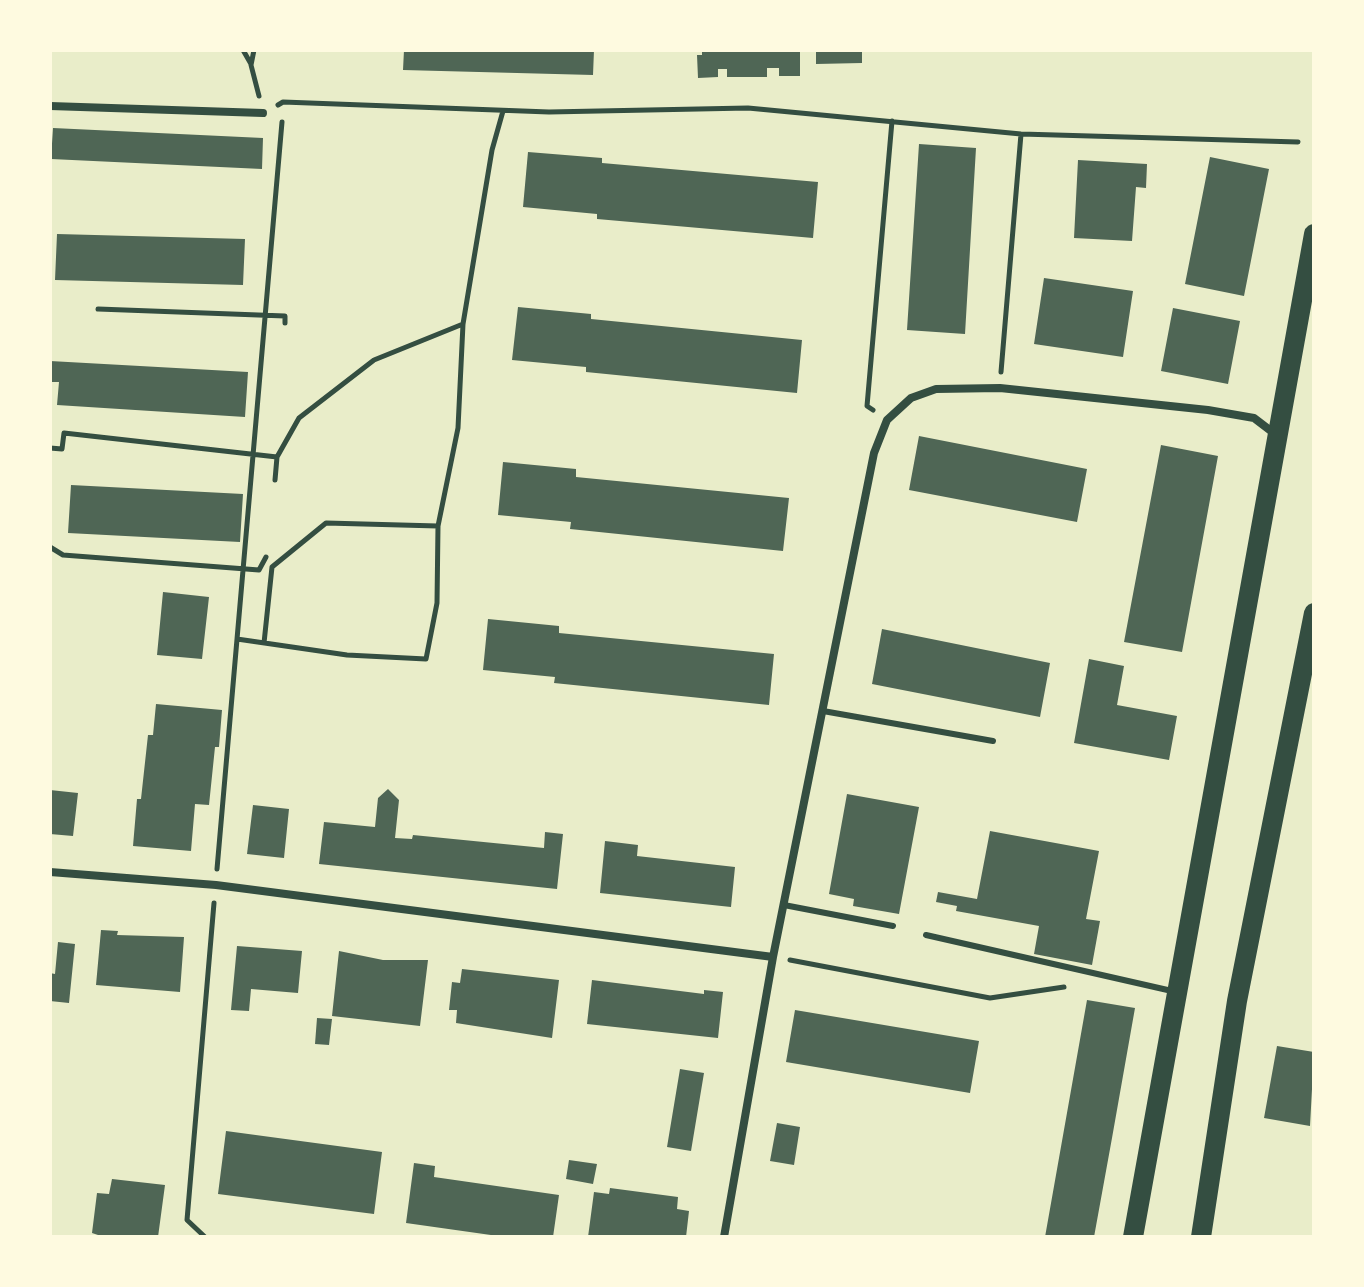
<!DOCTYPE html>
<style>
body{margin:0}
#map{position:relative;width:1364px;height:1287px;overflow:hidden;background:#e9edc9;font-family:"Asap Condensed",sans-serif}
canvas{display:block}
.frame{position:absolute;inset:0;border:52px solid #fefae0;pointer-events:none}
</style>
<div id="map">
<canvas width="1364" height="1287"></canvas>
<div class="frame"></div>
</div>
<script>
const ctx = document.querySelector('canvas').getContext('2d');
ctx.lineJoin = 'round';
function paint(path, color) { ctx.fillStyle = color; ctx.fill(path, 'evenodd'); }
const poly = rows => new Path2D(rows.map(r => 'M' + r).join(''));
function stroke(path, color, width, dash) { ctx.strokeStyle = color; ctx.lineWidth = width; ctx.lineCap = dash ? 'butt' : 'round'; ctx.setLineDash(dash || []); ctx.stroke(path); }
paint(poly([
 [404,50,594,50,593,75,403,70],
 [702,50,800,50,800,76,779,76,779,68,767,68,767,77,727,77,727,69,718,69,718,77,698,78,697,55,702,55],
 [816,50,862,50,862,63,816,64],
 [53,128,263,138,262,169,51,159],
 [919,144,976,148,965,334,907,330],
 [528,152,602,158,602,163,818,182,813,238,597,219,597,214,523,207],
 [1210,157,1269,169,1244,296,1185,284],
 [1078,160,1147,164,1146,188,1136,187,1132,241,1074,238],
 [57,234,245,239,243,285,55,280],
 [1044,278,1133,291,1123,357,1034,344],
 [518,307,591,314,591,319,802,340,797,393,586,372,586,367,512,360],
 [1173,308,1240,321,1228,384,1161,371],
 [50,361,248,372,245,417,57,405,59,382,50,382],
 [919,436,1087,469,1077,522,909,490],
 [1161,445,1218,456,1182,652,1124,642],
 [503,462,576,469,576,477,789,498,783,551,570,529,571,522,498,515],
 [71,485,243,494,240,542,68,533],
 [163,592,209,597,202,659,157,655],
 [488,619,559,626,559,633,774,654,769,705,554,683,555,677,483,670],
 [882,629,1050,663,1040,717,872,684],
 [1089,659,1124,666,1117,705,1177,716,1169,760,1074,743],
 [156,704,222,710,219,747,215,747,209,805,195,804,191,851,133,846,137,799,141,799,148,735,153,735],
 [388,789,399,800,395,838,412,839,413,835,544,848,545,832,563,834,557,889,319,864,324,822,375,827,378,798],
 [50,790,78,793,73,836,50,834],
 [847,794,919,807,899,914,853,906,854,899,829,894],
 [253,805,289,809,284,858,247,854],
 [990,831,1099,851,1086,919,1100,921,1092,965,1034,954,1039,926,956,911,957,906,936,902,938,892,977,899],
 [605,841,638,845,637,856,735,867,731,907,600,893],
 [101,930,118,931,117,935,184,937,180,992,96,985],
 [58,942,75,944,69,1003,50,1001,50,973,55,974],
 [237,946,302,951,298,993,251,989,249,1011,231,1010],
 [339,951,383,960,428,960,420,1026,332,1016],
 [462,969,559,980,552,1038,456,1023,457,1010,449,1010,452,982,460,983],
 [592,980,704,994,704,990,723,992,718,1038,587,1024],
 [1087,1000,1135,1008,1112,1138,1094,1237,1045,1237],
 [795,1010,979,1041,970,1093,786,1062],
 [317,1018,332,1019,329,1045,315,1044],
 [1277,1046,1314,1052,1310,1126,1264,1118],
 [680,1069,704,1073,691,1151,667,1147],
 [777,1123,800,1127,794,1165,770,1161],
 [226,1131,382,1152,374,1214,218,1194],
 [569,1160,597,1164,593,1184,566,1179],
 [414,1163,435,1166,434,1177,559,1195,553,1237,505,1237,406,1223],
 [112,1179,165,1185,158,1237,104,1237,92,1233,97,1193,109,1194],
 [610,1188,678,1197,677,1209,689,1211,686,1237,588,1237,594,1192,609,1194]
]), '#4f6655');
stroke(poly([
 [243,50,251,64],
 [254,50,251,65,259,96],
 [278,105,283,102,549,112,748,108,1021,134,1298,142],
 [98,309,285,316,285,323],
 [1001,372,1021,134],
 [873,410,867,406,892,121],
 [50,448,62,449,64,433,277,457,275,480],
 [277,457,299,418,374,360,463,324],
 [50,547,63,555,259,570,266,557],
 [237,639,347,655,426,659,437,603,438,526,458,428,463,324,492,150,503,111],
 [264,643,272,567,326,523,438,526],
 [217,869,282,122],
 [790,960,990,998,1064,987],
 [205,1237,187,1220,214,903]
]), '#344e41', 5);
stroke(poly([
 [823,711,993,741],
 [784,905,893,926],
 [926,935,1172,991]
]), '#344e41', 6);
stroke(poly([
 [50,106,263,113],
 [50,872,216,885,773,957],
 [724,1237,773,957,874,453,887,420,911,398,936,389,1000,388,1208,410,1254,418,1275,434]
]), '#344e41', 8);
stroke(poly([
 [1133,1237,1314,234],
 [1201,1237,1237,1001,1314,613]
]), '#344e41', 20);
</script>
